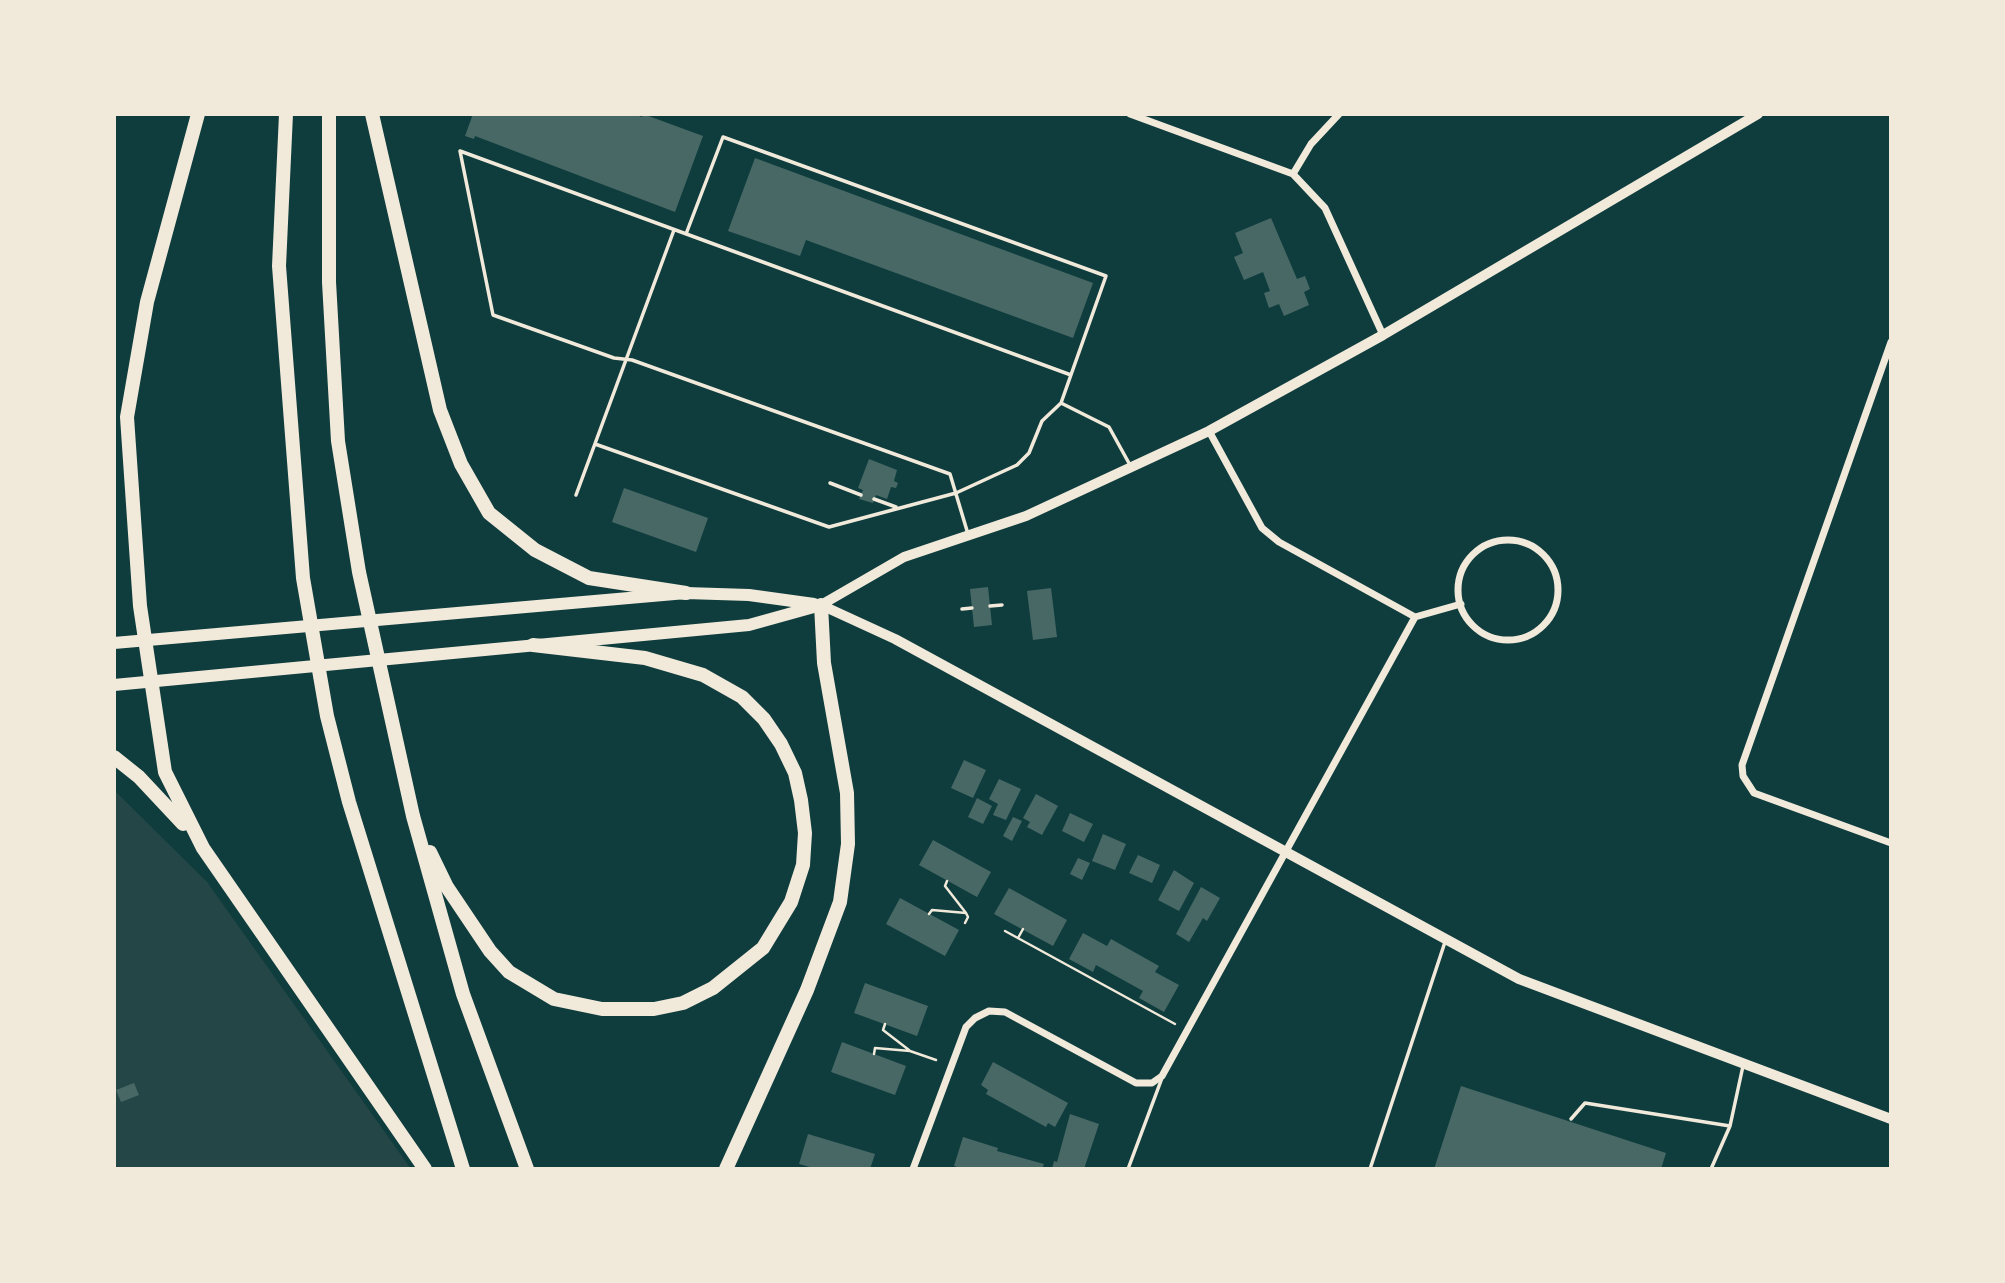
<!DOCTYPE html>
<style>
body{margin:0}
#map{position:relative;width:2005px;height:1283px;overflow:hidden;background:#0f3d3e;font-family:Signika,sans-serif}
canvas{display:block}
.frame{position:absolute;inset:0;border:116px solid #f1e9da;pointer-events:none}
</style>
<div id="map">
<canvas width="2005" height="1283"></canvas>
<div class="frame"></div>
</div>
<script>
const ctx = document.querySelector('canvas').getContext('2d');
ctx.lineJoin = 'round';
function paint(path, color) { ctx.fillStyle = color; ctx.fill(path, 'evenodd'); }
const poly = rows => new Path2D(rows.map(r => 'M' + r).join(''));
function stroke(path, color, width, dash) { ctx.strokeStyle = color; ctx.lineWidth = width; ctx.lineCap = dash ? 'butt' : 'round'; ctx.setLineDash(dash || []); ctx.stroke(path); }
paint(poly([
 [114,790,207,882,411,1169,114,1169]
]), '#244646');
paint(poly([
 [473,114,633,114,642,117,643,114,703,136,675,212,475,136,474,139,465,136],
 [755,158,1093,283,1073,338,806,240,800,256,728,231],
 [1271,218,1297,279,1305,276,1310,289,1304,292,1309,305,1284,316,1279,304,1269,308,1264,293,1270,291,1263,272,1244,280,1234,257,1243,253,1235,233],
 [869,459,897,470,894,481,898,483,896,488,891,487,887,499,876,495,873,503,859,499,863,490,858,488],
 [624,488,708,518,696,552,612,522],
 [988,587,992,625,974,627,970,589],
 [1051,588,1057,637,1033,640,1027,591],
 [964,760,986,770,973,798,951,788],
 [999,779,1021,789,1006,820,993,815,998,804,989,799],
 [1036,794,1058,806,1042,835,1027,827,1030,822,1023,818],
 [977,798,992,806,983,824,968,817],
 [1070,813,1093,824,1084,842,1062,831],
 [1013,817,1022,821,1012,841,1003,836],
 [1103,834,1126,844,1115,870,1092,861],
 [933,840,991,872,977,897,919,865],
 [1138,855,1160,865,1152,883,1129,873],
 [1078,858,1090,863,1082,880,1070,874],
 [1174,870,1194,883,1179,911,1158,900],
 [1201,887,1220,898,1207,921,1203,918,1189,942,1176,934],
 [1009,888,1067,920,1053,946,994,914],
 [900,898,959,930,945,956,886,924],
 [1083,933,1107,946,1111,939,1159,966,1155,972,1179,985,1164,1012,1139,998,1143,991,1096,965,1093,972,1069,959],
 [865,983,928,1006,917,1036,854,1013],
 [842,1042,906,1066,895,1095,831,1072],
 [993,1062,1068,1103,1055,1127,1048,1123,1046,1127,986,1094,988,1090,981,1085],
 [134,1083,139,1095,121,1102,116,1090],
 [1461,1086,1666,1153,1661,1169,1434,1169],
 [1070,1114,1099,1124,1084,1169,1052,1169,1054,1161,1057,1162],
 [808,1134,875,1154,870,1169,817,1169,799,1164],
 [963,1137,998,1148,997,1151,1044,1164,1042,1169,964,1169,954,1166]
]), '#486865');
stroke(poly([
 [929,914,932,910,966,913,945,886,947,881],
 [965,923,968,917,966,913],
 [1005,931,1175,1024],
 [1018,938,1023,929],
 [885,1024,883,1030,909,1050],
 [874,1054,875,1048,910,1051,936,1060]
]), '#f1e9da', 2.5);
stroke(poly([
 [460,151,493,315,614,358,632,360,950,474,968,534],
 [460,151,1071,375],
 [686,234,723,137,1106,276,1061,403,1109,427,1130,465],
 [595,444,829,527,956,493,1017,465,1029,453,1042,421,1061,403],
 [830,483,861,495],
 [576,495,674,230],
 [874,499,896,507],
 [990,606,1002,605],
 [962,609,972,608],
 [1571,1119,1585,1103,1730,1126],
 [1128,1169,1162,1078],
 [1370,1169,1445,942],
 [1711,1169,1730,1126,1743,1066]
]), '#f1e9da', 3.5);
stroke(poly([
 [1130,114,1293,174,1325,208,1383,335],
 [1293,174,1311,144,1339,114],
 [1891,342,1742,765,1743,776,1754,793,1891,843],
 [1209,431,1262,528,1279,542,1415,617],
 '1458 590a50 50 0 1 1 100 0a50 50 0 1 1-100 0Z',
 [1415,617,1461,604],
 [913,1169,966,1027,975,1018,989,1011,1005,1012,1136,1083,1152,1083,1162,1076,1415,617]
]), '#f1e9da', 7);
stroke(poly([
 [821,605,895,639,1519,979,1891,1119],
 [821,605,904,557,1026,516,1209,431,1383,335,1758,114]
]), '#f1e9da', 10);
stroke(poly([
 [114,643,686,593,749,595,814,604],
 [114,685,749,625,821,605]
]), '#f1e9da', 12);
stroke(poly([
 [198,114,147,302,127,417,140,606,165,772,203,848,425,1169],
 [286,114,279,266,303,578,327,716,349,802,463,1169],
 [329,114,329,282,338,441,359,572,413,816,463,994,527,1169],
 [372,114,440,410,461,464,489,513,535,550,589,578,686,593],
 [114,757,139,777,183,824],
 [430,852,447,887,490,951,509,972,554,999,602,1009,654,1009,683,1003,713,988,763,948,791,902,803,865,805,833,801,800,795,773,781,744,764,719,742,697,703,675,645,658,533,645],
 [726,1169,807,990,840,902,848,844,847,793,824,663,821,605]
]), '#f1e9da', 14);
</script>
